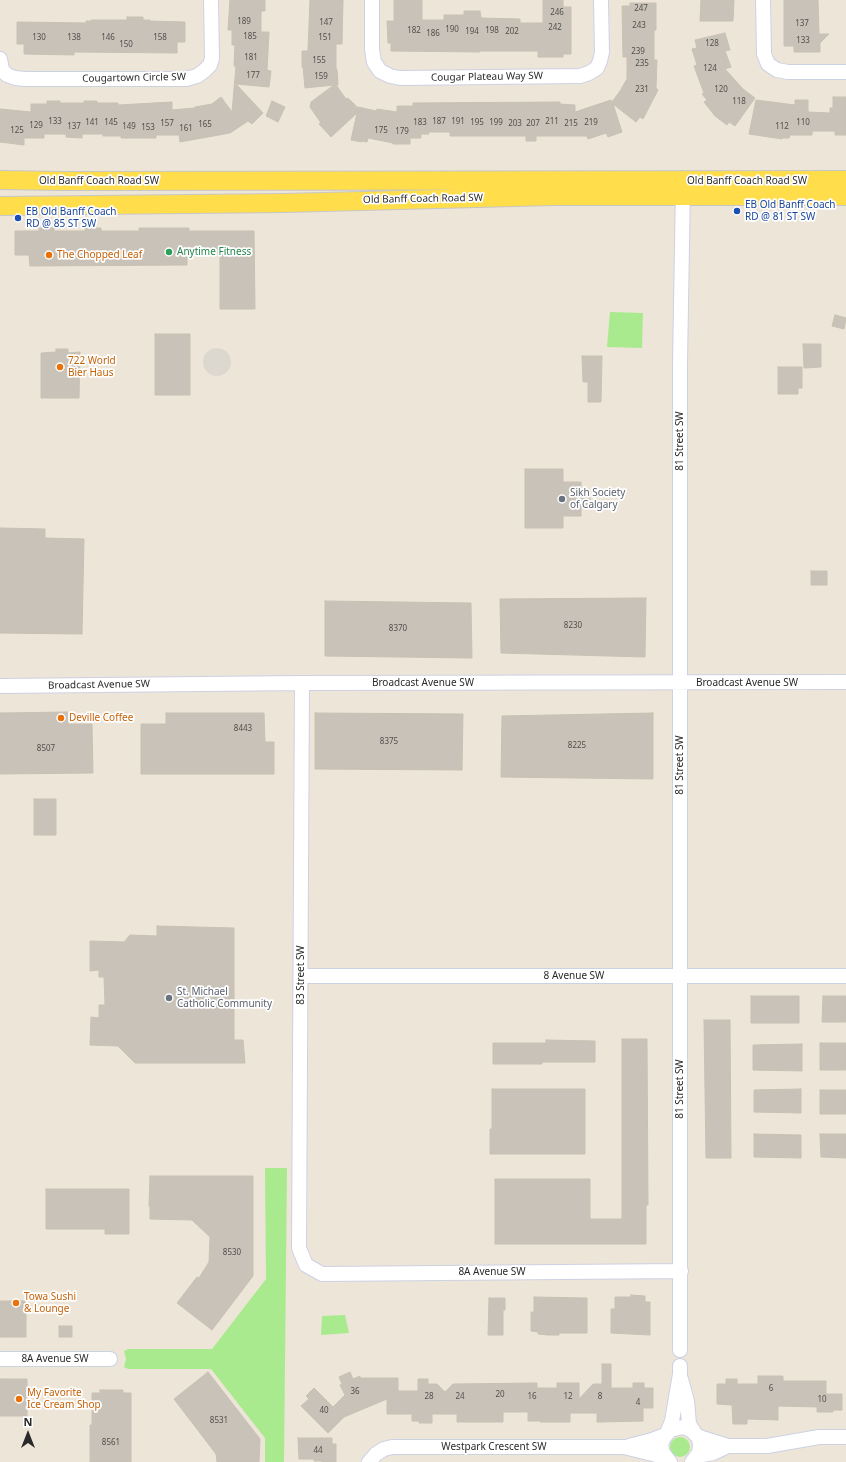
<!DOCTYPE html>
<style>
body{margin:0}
#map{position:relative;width:846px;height:1462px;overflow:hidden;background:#ede5d8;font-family:"Noto Sans",sans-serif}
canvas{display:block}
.north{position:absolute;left:8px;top:1414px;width:40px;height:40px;-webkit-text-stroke:3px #fff;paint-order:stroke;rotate:0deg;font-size:11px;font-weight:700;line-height:16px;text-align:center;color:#292929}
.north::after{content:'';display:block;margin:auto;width:14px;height:18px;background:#292929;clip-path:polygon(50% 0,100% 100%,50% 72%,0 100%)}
</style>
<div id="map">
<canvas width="846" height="1462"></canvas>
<div class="north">N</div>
</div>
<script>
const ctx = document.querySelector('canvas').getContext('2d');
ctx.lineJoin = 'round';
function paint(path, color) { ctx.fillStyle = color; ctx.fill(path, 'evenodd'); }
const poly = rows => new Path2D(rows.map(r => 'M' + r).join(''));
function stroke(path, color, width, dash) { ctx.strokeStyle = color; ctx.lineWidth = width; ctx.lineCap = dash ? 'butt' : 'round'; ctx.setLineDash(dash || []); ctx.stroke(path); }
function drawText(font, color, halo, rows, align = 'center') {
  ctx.font = font + ' "Noto Sans",sans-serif'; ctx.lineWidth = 3.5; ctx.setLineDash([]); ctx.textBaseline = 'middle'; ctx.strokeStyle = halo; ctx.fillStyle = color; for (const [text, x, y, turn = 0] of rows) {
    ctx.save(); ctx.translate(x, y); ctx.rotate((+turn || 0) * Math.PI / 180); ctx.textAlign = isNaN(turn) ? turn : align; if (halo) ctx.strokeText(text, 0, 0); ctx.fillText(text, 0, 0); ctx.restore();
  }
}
paint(poly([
 [610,312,643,313,642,348,607,347],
 [265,1168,287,1168,284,1462,265,1462,265,1438,211,1369,128,1369,124,1367,126,1359,124,1351,128,1349,212,1349,266,1279],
 [345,1315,349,1333,321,1335,322,1316],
 '670 1447a10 10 0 1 1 20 0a10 10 0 1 1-20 0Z'
]), '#a9ea8e');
paint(poly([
 '203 362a14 14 0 1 1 28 0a14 14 0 1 1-28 0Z'
]), '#dcd8d0');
const building = poly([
 [230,0,265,0,265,11,261,11,261,32,269,32,267,70,271,71,269,87,236,84,263,113,252,124,248,121,230,133,180,142,179,135,156,135,156,138,121,138,121,136,103,136,103,134,82,134,82,138,66,137,66,134,44,134,44,138,24,138,24,145,0,142,0,109,31,112,31,104,47,104,47,101,60,101,60,103,84,103,84,101,97,101,97,103,118,103,118,105,172,102,172,110,195,108,195,107,212,104,221,97,232,112,236,66,234,66,235,45,232,45,232,30,228,30,230,0],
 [310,0,343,0,342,44,336,44,336,69,337,69,338,85,336,85,346,99,348,98,358,108,358,107,376,111,377,109,397,112,397,106,413,106,413,103,560,102,560,104,575,105,575,112,611,100,612,102,620,91,627,79,627,57,623,57,622,6,630,6,630,3,656,3,656,30,654,30,654,60,657,60,656,88,658,90,643,119,640,117,636,122,613,104,622,132,608,137,606,133,588,139,587,136,536,136,536,141,526,141,526,136,450,136,450,132,428,132,429,134,421,134,421,138,410,138,410,144,393,144,393,143,368,138,367,142,362,141,362,142,351,140,357,113,331,137,319,124,321,123,310,107,311,102,334,85,305,88,303,67,302,67,302,51,308,51,310,0],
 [394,0,422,0,422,20,444,20,444,15,464,15,464,11,480,11,481,18,520,19,520,23,543,23,543,0,563,0,563,7,571,7,571,54,563,54,563,57,538,57,538,51,480,51,480,52,391,51,391,43,388,43,387,21,394,21,394,0],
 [701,0,734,0,733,21,700,21,701,0],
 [784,0,818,0,819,34,829,34,820,43,820,52,794,52,794,46,784,46,784,0],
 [127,17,143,17,143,20,150,20,150,21,185,22,185,42,177,42,177,53,74,52,74,55,24,54,24,44,17,44,17,22,86,23,86,21,91,21,91,20,127,20,127,17],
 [725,33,730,50,725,51,731,67,725,69,743,89,755,98,735,126,729,122,727,125,715,116,704,102,707,100,702,94,704,93,694,66,697,65,692,49,697,48,695,40,725,33],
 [833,97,846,97,846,135,835,135,835,131,812,131,812,135,790,135,789,138,782,138,782,139,749,134,756,100,795,105,795,100,808,100,808,112,830,113,830,108,833,108,833,97],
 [272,101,285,107,278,122,266,116,272,101],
 [39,228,54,228,54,231,85,231,85,228,101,228,101,231,139,231,139,228,189,228,189,231,254,231,255,309,220,309,220,254,187,254,187,265,30,266,29,255,15,255,15,231,39,231,39,228],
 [835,315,846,318,844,329,832,326,835,315],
 [155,334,190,334,190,395,155,395,155,334],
 [803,344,821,344,821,367,804,368,803,344],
 [56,349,68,349,68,353,80,352,79,398,41,398,41,353,56,352,56,349],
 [582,356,602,356,601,402,588,402,588,382,583,382,582,356],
 [778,367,802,367,802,388,798,388,798,394,778,394,778,367],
 [525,469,563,469,563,482,581,482,581,491,590,491,590,507,581,507,581,516,563,516,563,528,525,528,525,469],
 [0,528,45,529,45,538,84,539,82,634,0,633,0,528],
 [811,571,827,571,827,585,811,585,811,571],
 [646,598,645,657,501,653,500,599,646,598],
 [325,601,471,603,472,658,325,656,325,601],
 [68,712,68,724,92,724,93,773,0,774,0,713,68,712],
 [166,713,264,713,265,742,274,742,274,774,141,774,141,724,166,724,166,713],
 [315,713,463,714,462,770,315,769,315,713],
 [653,713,653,779,501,777,502,716,653,713],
 [34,799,56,799,56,835,34,835,34,799],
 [157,926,234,928,234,1040,243,1040,245,1063,135,1063,118,1046,90,1045,91,1017,99,1018,99,1005,105,1005,104,977,99,977,99,970,90,971,90,941,124,942,130,935,157,936,157,926],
 [751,996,799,996,799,1023,751,1023,751,996],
 [823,996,846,996,846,1022,822,1022,823,996],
 [704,1020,730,1020,731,1158,706,1158,704,1020],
 [622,1039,647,1039,648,1205,646,1205,646,1244,495,1244,495,1179,590,1179,590,1219,622,1219,622,1039],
 [546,1040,595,1041,595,1062,542,1062,542,1064,493,1064,493,1043,546,1043,546,1040],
 [820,1043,846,1043,846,1070,820,1070,820,1043],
 [802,1044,802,1071,753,1070,753,1045,802,1044],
 [492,1089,585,1089,585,1154,490,1154,490,1129,492,1129,492,1089],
 [801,1089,801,1113,754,1112,754,1090,801,1089],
 [820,1090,846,1090,846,1114,820,1114,820,1090],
 [754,1134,801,1135,801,1158,754,1157,754,1134],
 [820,1134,846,1134,846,1158,821,1157,820,1134],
 [150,1176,253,1176,253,1276,212,1330,177,1303,197,1277,199,1278,209,1262,210,1237,192,1220,150,1219,150,1206,149,1206,150,1176],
 [46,1189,129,1189,129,1234,105,1234,105,1229,46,1229,46,1189],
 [631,1295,645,1296,645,1302,650,1302,650,1335,611,1333,611,1309,615,1309,615,1297,631,1297,631,1295],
 [534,1297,587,1298,587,1333,559,1333,559,1335,548,1335,538,1334,538,1332,531,1331,531,1312,534,1312,534,1297],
 [489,1298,505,1298,505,1310,503,1310,503,1335,488,1335,489,1298],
 [0,1301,26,1301,26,1337,0,1337,0,1301],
 [59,1326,72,1326,72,1337,59,1337,59,1326],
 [602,1364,611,1364,611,1388,633,1388,633,1383,644,1383,644,1388,653,1388,653,1408,643,1408,643,1421,601,1422,597,1422,597,1413,570,1413,570,1422,540,1422,540,1421,528,1421,528,1412,503,1412,503,1422,457,1422,457,1414,432,1414,432,1423,419,1423,419,1421,412,1421,412,1414,387,1414,387,1399,344,1417,328,1433,301,1406,309,1399,306,1396,314,1388,333,1407,345,1395,340,1385,342,1384,339,1377,350,1372,353,1379,360,1376,360,1378,398,1378,398,1391,418,1391,418,1379,428,1379,428,1384,437,1384,445,1392,453,1384,537,1383,537,1388,557,1388,557,1383,579,1383,579,1399,593,1384,602,1384,602,1364],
 [208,1372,260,1439,259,1462,217,1462,216,1454,174,1399,208,1372],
 [758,1376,783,1376,783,1381,826,1381,826,1394,842,1394,842,1410,833,1410,833,1412,817,1412,817,1407,778,1406,778,1420,747,1419,747,1424,733,1424,732,1405,717,1404,717,1384,726,1384,726,1379,737,1379,737,1384,758,1384,758,1376],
 [0,1379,27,1379,27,1416,0,1416,0,1379],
 [100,1390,123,1390,123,1393,131,1393,131,1462,90,1462,90,1425,92,1425,92,1393,100,1393,100,1390],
 [298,1438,332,1438,332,1444,336,1444,336,1462,322,1462,322,1461,314,1461,314,1459,299,1459,298,1438]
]);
paint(building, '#c8c2b8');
stroke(building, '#c8c1b2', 1);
const minor = poly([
 [372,0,372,49,374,62,380,71,390,76,400,78,580,76,589,73,597,68,600,61,602,52,601,0],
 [763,0,764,54,768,64,777,70,788,72,846,72],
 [0,59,2,70,7,75,15,78,25,79,186,79,197,76,204,71,210,65,212,58,211,0],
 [302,683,299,1248,306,1265,322,1274,681,1271],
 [0,686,302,683,846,682],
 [301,976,846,976],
 [680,1350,680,364,683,187],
 [0,1359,110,1359],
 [681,1379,687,1401,689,1424,694,1432],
 [667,1433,672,1421,680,1374,680,1366],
 [696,1435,702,1438,728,1446,767,1446,819,1437,846,1437],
 [629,1446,652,1440,665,1435],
 [695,1460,702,1455,713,1453,728,1446],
 [369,1462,376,1454,384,1449,392,1447,624,1447,665,1457],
 [670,1462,663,1453,661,1446,663,1439,670,1430,683,1427,691,1430,699,1438,700,1446,699,1453,692,1462]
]);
const major = poly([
 [0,180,63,181,846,180],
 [0,206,284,203,554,196,846,196]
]);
stroke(minor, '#cdd1e4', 16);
stroke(major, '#c7c7c7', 20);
stroke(minor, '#fff', 14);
stroke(major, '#ffdd4b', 18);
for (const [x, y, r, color] of [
 [737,211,4,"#1a4fb4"],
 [18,218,4,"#1a4fb4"],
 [169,252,4,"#2e9e5b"],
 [49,255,4,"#e8710a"],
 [60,367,4,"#e8710a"],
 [562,499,4,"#6b7280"],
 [61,718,4,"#e8710a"],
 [169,998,4,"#6b7280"],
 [16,1303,4,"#e8710a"],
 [19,1399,4,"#e8710a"]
]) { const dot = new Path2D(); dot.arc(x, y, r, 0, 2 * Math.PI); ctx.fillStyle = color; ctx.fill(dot); stroke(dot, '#fff', 1.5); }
drawText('8px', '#514f4d', null, [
 ["247",641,9],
 ["246",557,13],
 ["189",244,22],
 ["147",326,23],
 ["137",802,24],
 ["243",639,26],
 ["242",555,28],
 ["190",452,30],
 ["182",414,31],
 ["198",492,31],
 ["194",472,32],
 ["202",512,32],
 ["186",433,34],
 ["185",250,37],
 ["130",39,38],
 ["138",74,38],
 ["146",108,38],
 ["158",160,38],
 ["151",325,38],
 ["133",803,41],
 ["128",712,44],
 ["150",126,45],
 ["239",638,52],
 ["181",251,58],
 ["155",319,61],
 ["235",642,64],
 ["124",710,69],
 ["177",253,76],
 ["159",321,77],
 ["231",642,90],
 ["120",721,90],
 ["118",739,102],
 ["133",55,122],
 ["187",439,122],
 ["191",458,122],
 ["211",552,122],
 ["141",92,123],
 ["145",111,123],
 ["183",420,123],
 ["195",477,123],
 ["199",496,123],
 ["219",591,123],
 ["110",803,123],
 ["157",167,124],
 ["203",515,124],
 ["207",533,124],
 ["215",571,124],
 ["165",205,125],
 ["129",36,126],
 ["137",74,127],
 ["149",129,127],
 ["112",782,127],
 ["153",148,128],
 ["161",186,129],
 ["125",17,131],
 ["175",381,131],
 ["179",402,132],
 ["8230",573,626],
 ["8370",398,629],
 ["8443",243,729],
 ["8375",389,742],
 ["8225",577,746],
 ["8507",46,749],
 ["8530",232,1253],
 ["6",771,1389],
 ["36",355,1392],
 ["20",500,1395],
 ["28",429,1397],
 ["24",460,1397],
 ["16",532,1397],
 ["12",568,1397],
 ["8",600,1397],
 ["10",822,1400],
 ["4",638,1403],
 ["40",324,1411],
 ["8531",219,1421],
 ["8561",111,1443],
 ["44",318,1451]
]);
drawText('10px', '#292929', '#fff', [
 ["Cougar Plateau Way SW",487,77,-1],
 ["Cougartown Circle SW",134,78,-1],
 ["Old Banff Coach Road SW",99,181],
 ["Old Banff Coach Road SW",747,181],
 ["Old Banff Coach Road SW",423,199,-1],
 ["81 Street SW",680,441,-90],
 ["Broadcast Avenue SW",423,683],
 ["Broadcast Avenue SW",747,683],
 ["Broadcast Avenue SW",99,685,-1],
 ["81 Street SW",680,765,-90],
 ["83 Street SW",301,975,-90],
 ["8 Avenue SW",574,976],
 ["81 Street SW",680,1089,-90],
 ["8A Avenue SW",492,1272],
 ["8A Avenue SW",55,1359],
 ["Westpark Crescent SW",494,1447]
]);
drawText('10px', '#164399', '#fff', [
 ["EB Old Banff Coach",745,205],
 ["RD @ 81 ST SW",745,217],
 ["EB Old Banff Coach",26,212],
 ["RD @ 85 ST SW",26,224]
], 'left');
drawText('10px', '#27864d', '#fff', [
 ["Anytime Fitness",177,252]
], 'left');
drawText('10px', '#c56008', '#fff', [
 ["The Chopped Leaf",57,255],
 ["722 World",68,361],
 ["Bier Haus",68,373],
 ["Deville Coffee",69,718],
 ["Towa Sushi",24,1297],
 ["& Lounge",24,1309],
 ["My Favorite",27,1393],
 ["Ice Cream Shop",27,1405]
], 'left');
drawText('10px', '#5b616d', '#fff', [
 ["Sikh Society",570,493],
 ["of Calgary",570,505],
 ["St. Michael",177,992],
 ["Catholic Community",177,1004]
], 'left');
</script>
